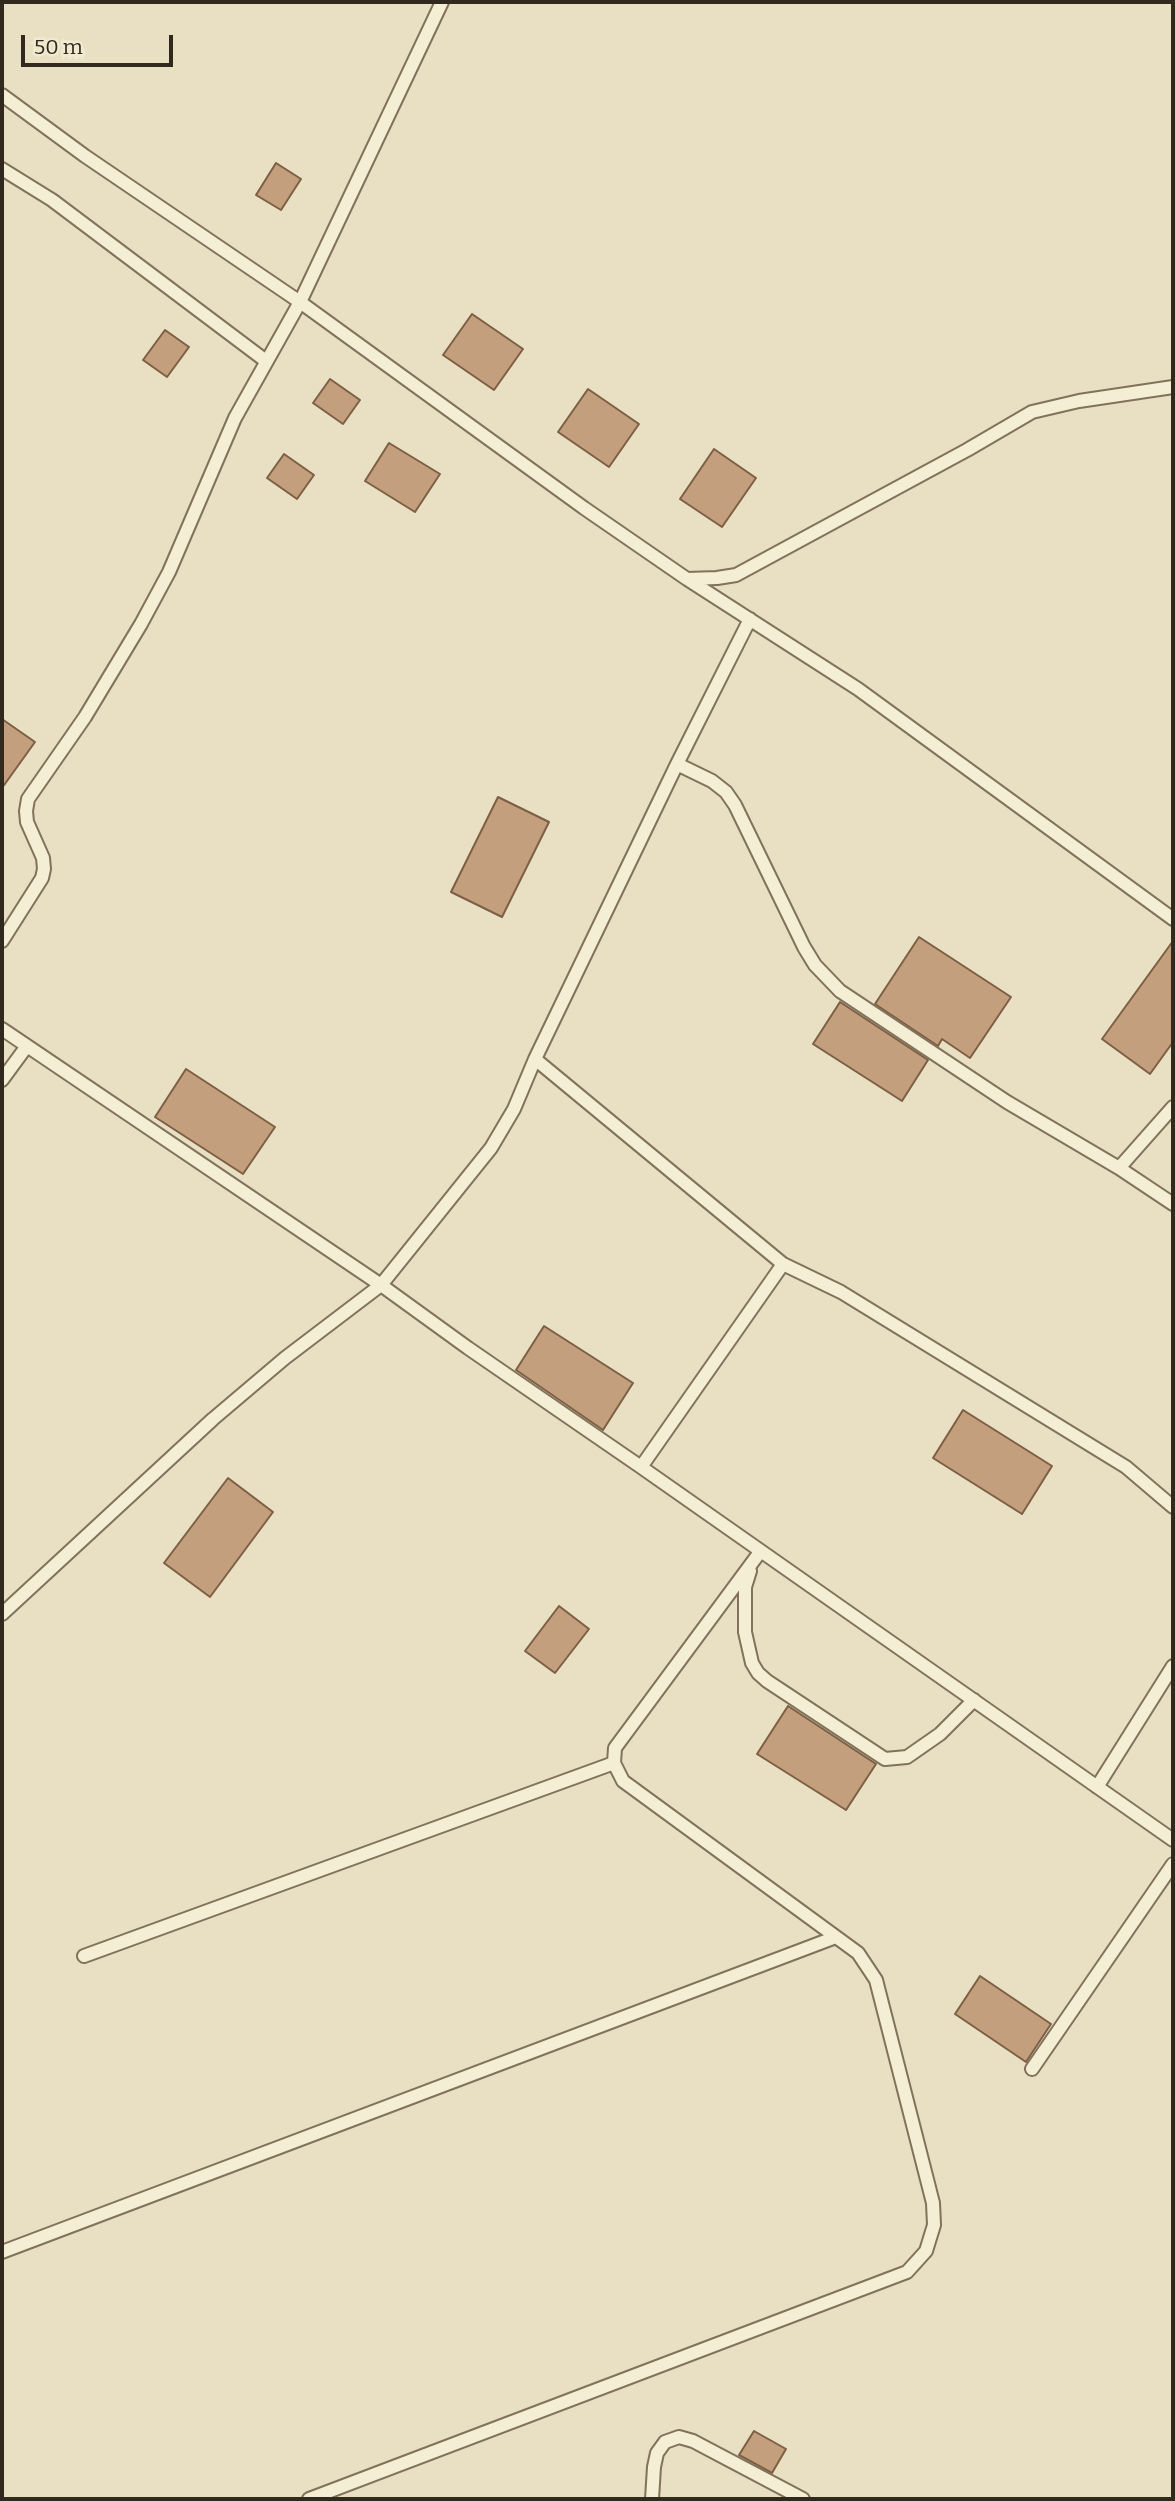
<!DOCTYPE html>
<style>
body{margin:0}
#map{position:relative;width:1175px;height:2501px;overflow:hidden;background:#e9e0c3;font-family:Bitter,serif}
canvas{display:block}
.frame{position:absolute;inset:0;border:4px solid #32291e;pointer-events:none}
.scale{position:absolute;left:21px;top:35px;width:152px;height:32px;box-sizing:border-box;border:4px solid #32291e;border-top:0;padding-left:9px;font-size:21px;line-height:24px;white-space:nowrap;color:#32291e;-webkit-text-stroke:5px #f1ead1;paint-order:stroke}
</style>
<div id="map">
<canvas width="1175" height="2501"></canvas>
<div class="frame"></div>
<div class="scale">50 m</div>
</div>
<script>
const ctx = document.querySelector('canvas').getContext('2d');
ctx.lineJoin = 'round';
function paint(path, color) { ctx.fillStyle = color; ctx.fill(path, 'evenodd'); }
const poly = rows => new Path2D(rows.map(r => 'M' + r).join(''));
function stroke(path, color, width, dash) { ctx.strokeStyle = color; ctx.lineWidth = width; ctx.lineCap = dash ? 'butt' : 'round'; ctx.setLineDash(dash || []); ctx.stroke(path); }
const building = poly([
 [276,163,301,179,281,210,256,195,276,163],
 [472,314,523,349,494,390,443,355,472,314],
 [165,330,189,347,167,377,143,360,165,330],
 [330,379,360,400,343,424,313,403,330,379],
 [588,389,639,424,609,467,558,432,588,389],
 [389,443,440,474,415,512,365,481,389,443],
 [714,449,756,478,722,527,680,499,714,449],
 [284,454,314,475,297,499,267,478,284,454],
 [2,719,35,742,2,788,2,719],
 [498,797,549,822,502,917,451,892,498,797],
 [919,937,1011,997,970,1058,942,1039,938,1046,875,1004,919,937],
 [1173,941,1173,1042,1150,1074,1102,1039,1173,941],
 [840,1002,928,1060,902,1101,813,1044,840,1002],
 [186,1069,275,1127,243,1174,155,1117,186,1069],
 [544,1326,633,1383,603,1430,516,1370,544,1326],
 [963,1410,1052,1466,1022,1514,933,1458,963,1410],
 [228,1478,273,1512,210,1597,164,1563,228,1478],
 [559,1606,589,1629,555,1673,525,1651,559,1606],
 [788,1706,876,1764,846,1810,757,1754,788,1706],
 [980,1976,1051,2024,1026,2062,955,2014,980,1976],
 [754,2431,786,2449,772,2473,739,2455,754,2431]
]);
paint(building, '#c39f7d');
stroke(building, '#7d5f44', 2);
const lane = poly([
 [2,95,85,156,300,302,584,508,687,579,858,689,1173,919],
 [2,169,52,200,266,361],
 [687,579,717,578,736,575,967,450,1032,412,1079,401,1173,387],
 [677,764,712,781,726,792,735,805,804,947,815,965,840,991,1007,1102,1119,1168,1173,1204],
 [2,941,42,878,44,869,43,858,27,822,26,811,28,799,85,717,141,624,169,572,235,418,300,302,442,2],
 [2,1029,381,1285,468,1348,641,1467,1173,1840],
 [535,1059,783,1264,841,1292,1126,1467,1173,1507],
 [2,1080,27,1046],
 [1119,1168,1173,1107],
 [641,1467,783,1264],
 [750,1571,745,1587,745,1632,752,1663,758,1673,767,1681,885,1759,907,1757,940,1734,974,1700],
 [2,1614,213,1419,285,1358,381,1285,491,1148,514,1109,535,1059,677,764,750,619],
 [1097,1787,1173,1666],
 [84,1956,614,1763],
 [1032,2069,1173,1864],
 [2,2252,836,1937],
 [309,2499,907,2272,926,2251,934,2225,933,2203,876,1980,858,1953,623,1781,614,1763,615,1748,760,1552],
 [652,2499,654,2467,657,2453,665,2442,679,2437,693,2441,803,2499]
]);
stroke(lane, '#81725c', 16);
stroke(lane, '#f4eed5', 12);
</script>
